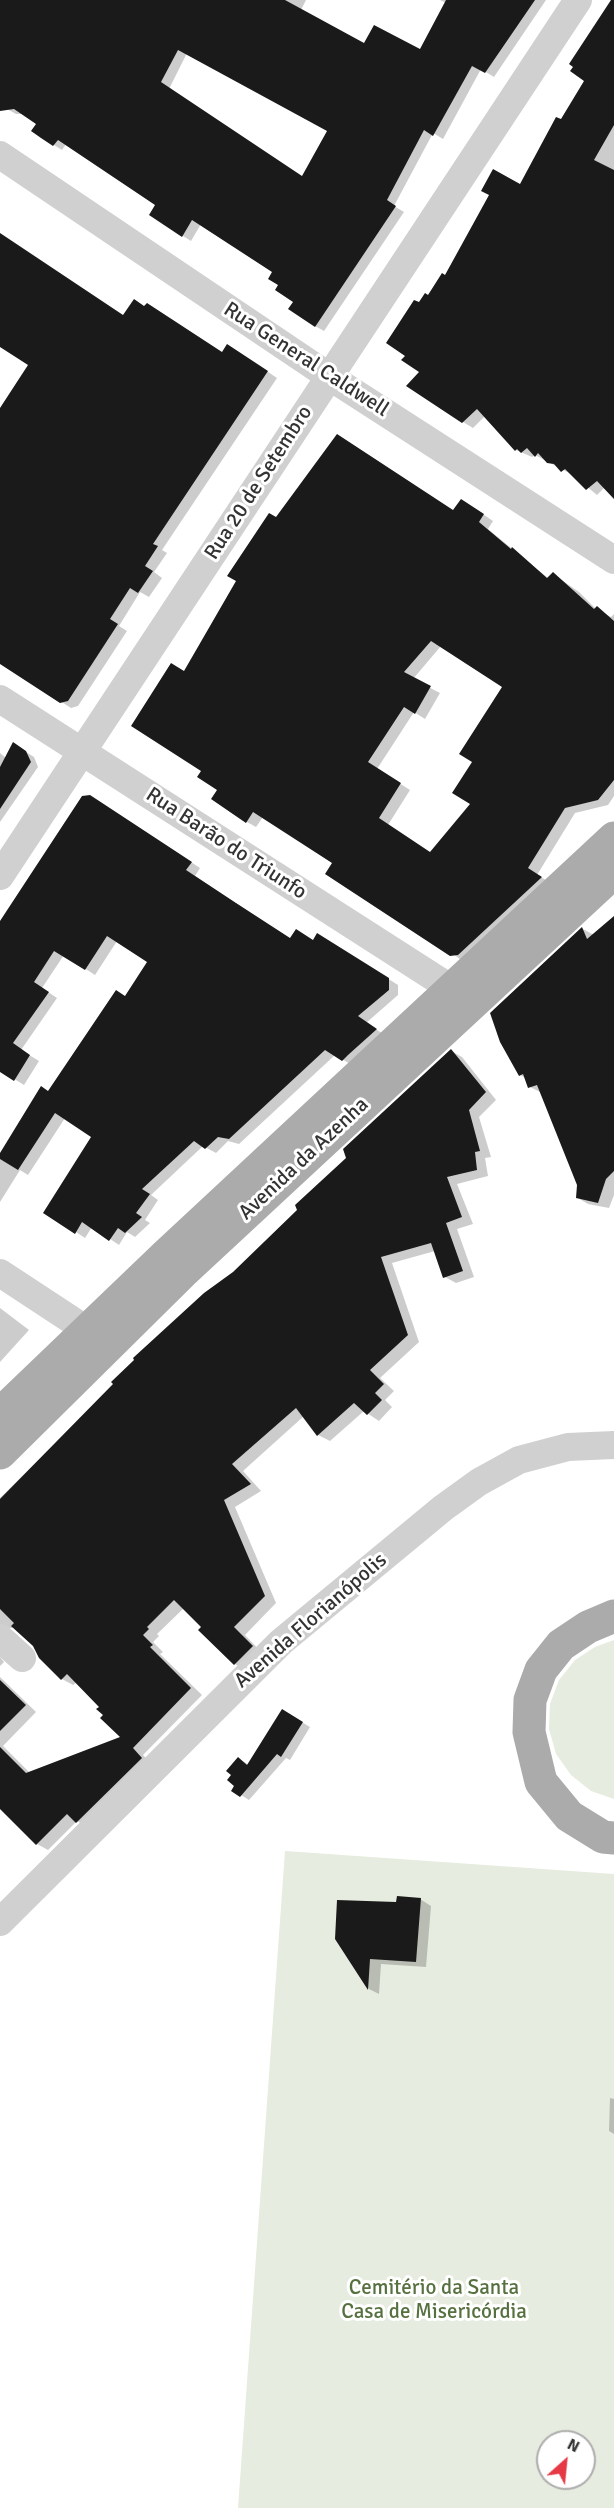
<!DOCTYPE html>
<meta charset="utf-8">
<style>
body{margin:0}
#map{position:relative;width:614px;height:2508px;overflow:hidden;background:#fff;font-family:Signika,sans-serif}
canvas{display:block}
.north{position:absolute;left:536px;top:2430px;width:60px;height:60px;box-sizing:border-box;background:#fff;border:2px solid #adadad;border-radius:50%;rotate:27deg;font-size:16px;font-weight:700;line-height:24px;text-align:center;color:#333}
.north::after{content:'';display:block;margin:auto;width:21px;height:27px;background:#e63946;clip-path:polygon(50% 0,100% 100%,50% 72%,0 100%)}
</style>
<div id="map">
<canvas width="614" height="2508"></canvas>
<div class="north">N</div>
</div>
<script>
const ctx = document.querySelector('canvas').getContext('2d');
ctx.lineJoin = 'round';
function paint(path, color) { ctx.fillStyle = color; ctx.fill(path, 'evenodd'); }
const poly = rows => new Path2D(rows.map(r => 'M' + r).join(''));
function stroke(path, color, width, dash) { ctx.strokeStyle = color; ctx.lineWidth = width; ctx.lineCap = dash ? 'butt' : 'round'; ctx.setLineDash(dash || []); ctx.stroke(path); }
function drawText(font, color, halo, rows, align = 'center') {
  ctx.font = font + ' Signika,sans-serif'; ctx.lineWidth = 6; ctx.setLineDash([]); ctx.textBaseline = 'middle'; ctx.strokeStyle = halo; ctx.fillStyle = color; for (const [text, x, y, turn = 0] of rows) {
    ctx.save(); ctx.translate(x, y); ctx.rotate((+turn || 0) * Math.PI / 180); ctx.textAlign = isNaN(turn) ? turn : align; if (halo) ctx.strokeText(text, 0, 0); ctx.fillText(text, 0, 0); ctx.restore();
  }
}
paint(poly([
 [614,1640,614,1799,591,1791,571,1775,556,1754,549,1729,550,1704,559,1680,575,1660,595,1647],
 [285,1851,614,1874,614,2508,238,2508],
 [548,2442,584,2442,584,2478,548,2478]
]), '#e6ecdf');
paint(poly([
 [0,0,306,0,301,10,365,45,420,51,446,3,440,0,546,0,494,77,481,69,443,139,433,133,394,206,404,212,324,331,315,326,280,285,274,271,201,224,191,241,183,236,157,205,66,144,62,150,54,145,33,131,38,123,23,114,16,114,0,105],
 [187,53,329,131,302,178,169,89],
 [614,0,614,499,604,488,597,495,573,475,535,455,532,457,516,450,485,416,473,428,463,422,407,355,419,304,446,277,521,186,586,80],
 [0,234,124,316,223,353,237,351,277,378,162,550,167,553,154,572,162,578,149,597,140,592,119,626,127,631,78,706,71,708,0,662,0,418,30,365,0,345],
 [471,506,493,521,488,529,549,579,553,574,579,592,596,609,611,617,614,614,614,796,608,805,575,813,537,875,551,883,461,960,334,863,263,817,256,827,247,822,203,771,189,677,277,519,454,512],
 [441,646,504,686,474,762,473,804,431,854,388,825,410,790,377,769,414,712,425,719,440,693,413,679],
 [13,744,34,757,38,767,0,822,0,753,6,758],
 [100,802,200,868,195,876,291,940,327,940,398,985,398,995,366,1023,385,1035,352,1065,335,1055,239,1144,228,1141,216,1153,203,1146,151,1195,158,1200,145,1220,150,1223,135,1237,127,1232,119,1245,92,1227,85,1238,76,1232,93,1137,65,1118,28,1175,20,1170,0,1202,0,1156,125,997,149,961,117,941,95,975,64,955,42,988,57,998,21,1050,39,1061,24,1085,0,1070,0,923],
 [614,918,614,1195,609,1208,588,1204,578,1198,578,1185,542,1093,530,1087,526,1078,520,1075,583,929,594,935],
 [451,1051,462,1057,496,1100,479,1117,491,1157,485,1158,488,1176,457,1184,473,1224,457,1229,474,1277,456,1283,445,1277,435,1251,392,1263,419,1342,380,1378,394,1391,385,1400,392,1407,379,1421,364,1411,330,1441,318,1435,304,1416,243,1471,261,1491,235,1507,276,1603,245,1635,263,1654,246,1671,235,1664,201,1630,203,1627,184,1608,157,1634,159,1636,153,1642,163,1652,160,1654,202,1695,143,1755,152,1765,89,1828,77,1821,48,1850,37,1844,0,1807,0,1677,36,1712,3,1746,30,1773,123,1738,101,1707,77,1682,73,1685,62,1679,34,1645,14,1628,6,1628,0,1635,0,1498,115,1384,299,1211],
 [0,1308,29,1330,0,1362],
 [0,1657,4,1662,0,1666],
 [283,1711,310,1727,290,1760,286,1758,249,1800,233,1790,239,1759,249,1765],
 [420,1899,431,1906,426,1967,381,1964,379,1994,369,1989,337,1939,398,1904],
 [610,2098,614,2099,614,2134,609,2131]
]), '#0003');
paint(poly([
 [0,0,285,0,364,43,374,25,420,49,446,0,535,0,485,73,472,66,433,136,424,130,387,200,396,206,315,327,288,309,293,302,275,290,278,285,268,279,272,272,192,220,182,237,149,215,155,205,58,140,53,146,41,138,31,131,36,124,14,109,0,111],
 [178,50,327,131,302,176,161,82],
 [611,0,614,0,614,125,594,160,614,170,614,499,597,481,586,490,565,469,561,472,554,464,547,463,538,453,535,457,527,448,521,453,517,449,515,451,477,409,462,423,406,386,419,372,401,360,405,356,386,343,414,300,419,302,425,293,428,295,442,273,445,275,489,195,481,191,493,169,520,184,556,117,561,119,584,81,570,71,573,67,569,64],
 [0,233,123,315,134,299,144,306,147,303,222,352,227,344,268,371,153,544,158,546,145,566,153,571,138,593,130,588,110,619,118,624,68,701,60,703,0,664,0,408,28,365,0,347],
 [337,434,453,510,461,499,484,514,479,522,511,549,512,547,547,578,553,572,594,609,597,606,614,621,614,780,598,800,565,808,528,868,542,877,458,955,450,956,325,874,332,863,253,812,246,823,211,799,217,790,197,777,201,771,131,726,171,663,184,671,236,581,227,576,269,513,276,517],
 [431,641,502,687,459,754,472,762,452,793,470,804,430,852,379,818,401,783,368,762,404,707,415,714,431,686,404,672],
 [13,742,26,751,31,762,0,809,0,767],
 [90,795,192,862,186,870,236,903,290,938,296,929,313,940,317,933,389,978,389,990,358,1016,377,1029,348,1055,342,1061,325,1050,229,1139,218,1137,205,1149,194,1141,142,1189,150,1194,136,1213,142,1217,125,1233,118,1228,109,1241,82,1222,75,1234,43,1213,91,1137,55,1113,18,1170,0,1159,0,1153,41,1086,48,1091,116,990,125,996,147,962,107,936,85,970,54,951,34,982,49,992,13,1043,30,1055,14,1081,0,1072,0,921,82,796],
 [614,916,614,1171,606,1179,598,1203,576,1198,577,1185,537,1085,528,1088,523,1074,519,1076,500,1042,490,1013,582,927,587,939],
 [451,1049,486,1092,469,1110,480,1151,475,1152,477,1170,447,1177,462,1217,446,1223,463,1271,443,1278,431,1243,381,1257,408,1335,370,1370,384,1384,375,1393,382,1400,367,1415,354,1403,317,1436,296,1408,232,1464,251,1484,224,1500,265,1596,234,1627,253,1646,234,1665,198,1630,201,1627,174,1600,147,1627,149,1629,143,1635,153,1645,150,1647,191,1688,133,1748,142,1758,76,1823,67,1814,36,1845,0,1809,0,1747,26,1773,120,1737,100,1718,103,1715,96,1709,99,1707,67,1674,61,1680,39,1658,33,1646,11,1626,14,1623,0,1609,0,1499,113,1384,111,1382,134,1360,133,1358,204,1293,233,1272,297,1210,295,1205,346,1158,343,1149],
 [0,1680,26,1705,0,1731],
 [282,1709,303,1722,281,1757,277,1754,240,1797,231,1791,234,1786,227,1780,231,1775,226,1771,238,1757,247,1765],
 [397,1896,421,1898,416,1962,370,1959,368,1990,335,1939,337,1900,396,1902]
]), '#1a1a1a');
stroke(poly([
 [0,155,330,377,614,560],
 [0,699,452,989],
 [0,876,578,0],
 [0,1273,105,1342],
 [0,1638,22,1658],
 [0,1922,281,1642,443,1508,479,1482,519,1460,568,1447,614,1445]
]), '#d0d0d0', 28);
stroke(poly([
 [0,1414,166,1255,614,838],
 [0,1453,182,1273,614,872],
 [614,1616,588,1627,561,1645,541,1670,530,1700,529,1732,541,1782,569,1816,603,1837,614,1838]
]), '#ababab', 33);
drawText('21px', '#333', '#fff', [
 ["Rua General Caldwell",306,360,33],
 ["Rua 20 de Setembro",259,483,-57],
 ["Rua Barão do Triunfo",226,844,33],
 ["Avenida da Azenha",304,1159,-43],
 ["Avenida Florianópolis",311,1621,-41]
]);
drawText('21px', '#56703f', '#fff', [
 ["Cemitério da Santa",434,2288],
 ["Casa de Misericórdia",434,2312]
]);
</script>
